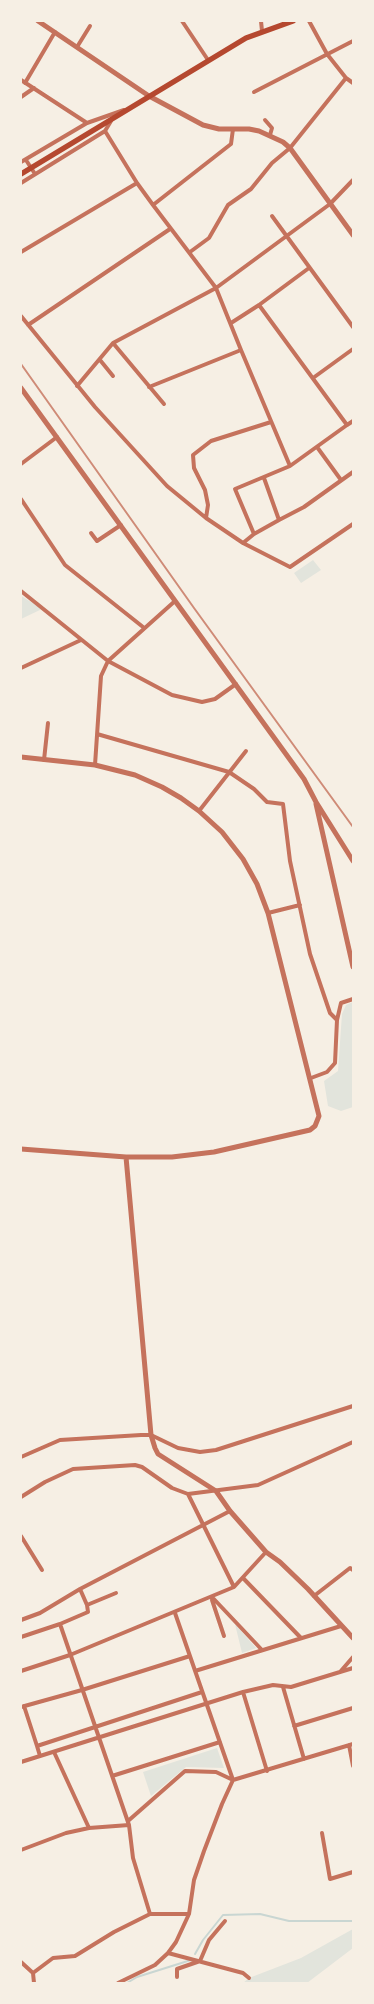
<!DOCTYPE html>
<style>
body{margin:0}
#map{position:relative;width:374px;height:2004px;overflow:hidden;background:#f6efe4;font-family:"Titillium Web",sans-serif}
canvas{display:block}
.frame{position:absolute;inset:0;border:22px solid #f6efe4;pointer-events:none}
</style>
<div id="map">
<canvas width="374" height="2004"></canvas>
<div class="frame"></div>
</div>
<script>
const ctx = document.querySelector('canvas').getContext('2d');
ctx.lineJoin = 'round';
function paint(path, color) { ctx.fillStyle = color; ctx.fill(path, 'evenodd'); }
const poly = rows => new Path2D(rows.map(r => 'M' + r).join(''));
function stroke(path, color, width, dash) { ctx.strokeStyle = color; ctx.lineWidth = width; ctx.lineCap = dash ? 'butt' : 'round'; ctx.setLineDash(dash || []); ctx.stroke(path); }
paint(poly([
 [313,560,321,570,301,583,294,573],
 [21,596,23,597,42,609,21,619],
 [353,1002,353,1107,341,1111,328,1106,324,1081,338,1071,342,1014,346,1005],
 [235,1624,256,1648,242,1653],
 [217,1748,224,1768,186,1767,151,1796,143,1772],
 [353,1929,353,1948,307,1983,243,1983,249,1978,301,1958]
]), '#e2e4dc');
stroke(poly([
 [195,1954,203,1940,223,1915,260,1914,289,1921,353,1921],
 [127,1983,137,1977,191,1960]
]), '#c9d6d2', 2);
stroke(poly([
 [182,21,208,60],
 [261,21,262,31],
 [309,21,327,54,346,78,353,83],
 [77,47,90,26],
 [21,80,87,123],
 [25,83,55,32],
 [254,92,353,41],
 [21,97,34,88],
 [265,120,272,128,270,135],
 [105,131,137,183],
 [26,160,35,174],
 [21,162,87,123,124,110],
 [21,183,105,131,111,121],
 [272,216,353,327],
 [21,252,137,183,153,205,231,144,233,129],
 [190,252,209,238,228,205,251,189,272,163,290,148,346,78],
 [259,305,347,425,353,421],
 [21,316,95,407,167,486,206,518,243,543,290,567,353,524],
 [231,323,259,305,309,268],
 [28,325,170,229],
 [113,343,164,404],
 [241,350,290,466],
 [100,360,113,376],
 [313,378,353,349],
 [77,386,113,343,216,288,330,204,353,180],
 [149,387,241,350,216,288,153,205],
 [317,447,341,480],
 [21,464,57,437],
 [21,499,65,565,143,627],
 [206,518,208,505,205,490,194,468,193,455,211,441,271,422],
 [279,520,304,507,353,472],
 [91,533,97,541,121,525],
 [254,534,235,489,290,466,347,425],
 [243,543,254,534,279,520,264,478],
 [21,591,108,661,172,695,202,702,215,699,236,684],
 [21,668,81,640],
 [97,734,229,772,254,789,267,802,283,804,290,861,310,954,330,1013,337,1020],
 [44,760,48,723],
 [95,765,101,676,108,661,175,601],
 [199,811,246,751],
 [268,913,300,905],
 [311,1078,327,1072,335,1063,337,1020,341,1003,353,999],
 [21,1457,60,1440,141,1435,151,1435,178,1448,200,1452,216,1450,353,1406],
 [188,1494,234,1587],
 [21,1497,45,1482,73,1469,135,1465,142,1467,172,1488,188,1494,258,1485,353,1442],
 [21,1536,42,1570],
 [243,1578,301,1638],
 [80,1589,87,1605],
 [314,1596,350,1568,353,1570],
 [212,1597,262,1650],
 [212,1600,224,1636],
 [21,1620,40,1613,80,1589,230,1511],
 [60,1624,129,1825,133,1858,150,1914],
 [21,1637,60,1624,88,1612,87,1605,116,1593],
 [21,1671,70,1655,234,1587,266,1552],
 [195,1671,341,1626],
 [340,1672,353,1657],
 [283,1687,304,1759],
 [243,1692,267,1771],
 [24,1706,37,1746],
 [21,1707,82,1690,190,1656],
 [294,1726,353,1708],
 [349,1745,353,1766],
 [54,1752,89,1828],
 [40,1756,37,1746,202,1692],
 [21,1762,243,1692,273,1685,291,1687,353,1668],
 [112,1776,220,1742],
 [128,1821,185,1771,216,1772,233,1780,353,1744],
 [322,1833,330,1879,353,1872],
 [21,1850,66,1833,89,1828,129,1825],
 [168,1953,243,1973,249,1978],
 [21,1962,33,1973],
 [177,1977,177,1969,200,1961,209,1940,225,1921],
 [34,1983,33,1973,53,1958,75,1956,114,1932,150,1914,189,1914],
 [118,1983,155,1965,168,1953,176,1942,189,1914,194,1880,204,1851,222,1804,233,1780,175,1613]
]), '#c5725c', 4);
stroke(poly([
 [38,21,149,96,203,125,219,129,249,129,259,131,283,142,290,148,353,235],
 [21,388,304,779,316,802,353,861],
 [21,757,95,765,135,775,162,787,181,798,199,811,222,832,243,859,257,884,268,913,319,1116,315,1126,310,1130,214,1152,172,1157,126,1157,21,1149],
 [316,804,353,967],
 [126,1157,151,1435,155,1448,158,1454,216,1491,230,1511,266,1552,280,1562,308,1589,353,1638]
]), '#c5725c', 5);
stroke(poly([
 [21,174,246,38,293,21]
]), '#b5482f', 5.5);
stroke(poly([
 [21,364,194,608,353,827]
]), '#cf8b77', 2);
</script>
